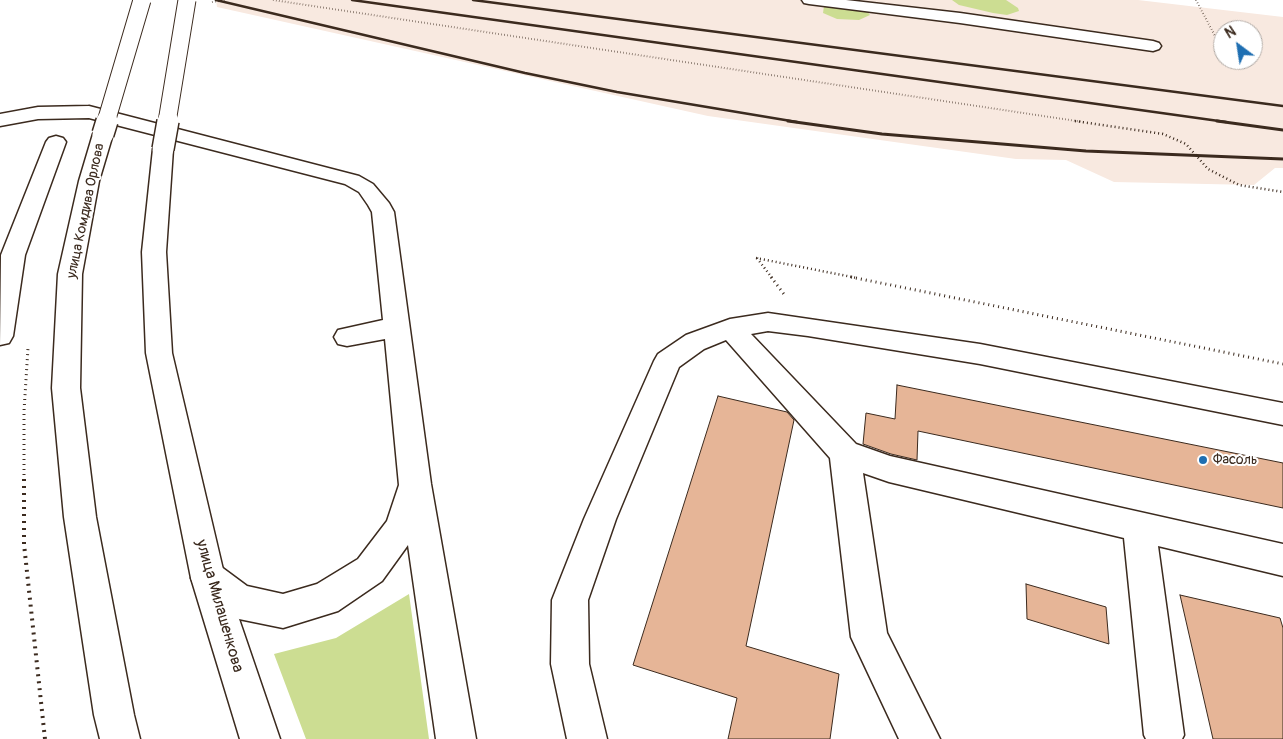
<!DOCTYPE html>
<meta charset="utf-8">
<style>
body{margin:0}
#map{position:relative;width:1283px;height:739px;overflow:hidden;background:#fff;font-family:Pangolin,sans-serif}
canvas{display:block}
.north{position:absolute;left:1213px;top:20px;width:50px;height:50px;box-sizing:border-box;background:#fff;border:1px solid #b1aaa5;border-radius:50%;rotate:329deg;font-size:14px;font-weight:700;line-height:20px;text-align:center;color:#3b2a1e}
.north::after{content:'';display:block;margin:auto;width:18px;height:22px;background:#1f6fb2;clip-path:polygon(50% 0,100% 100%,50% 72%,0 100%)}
</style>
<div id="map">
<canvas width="1283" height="739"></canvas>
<div class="north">N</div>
</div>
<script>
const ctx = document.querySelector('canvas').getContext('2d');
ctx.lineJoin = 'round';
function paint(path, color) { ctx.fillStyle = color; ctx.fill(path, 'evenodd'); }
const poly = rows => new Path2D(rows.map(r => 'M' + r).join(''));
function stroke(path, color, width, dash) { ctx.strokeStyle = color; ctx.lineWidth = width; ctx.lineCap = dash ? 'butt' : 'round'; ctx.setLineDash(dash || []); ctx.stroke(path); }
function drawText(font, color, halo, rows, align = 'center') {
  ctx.font = font + ' Pangolin,sans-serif'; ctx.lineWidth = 4; ctx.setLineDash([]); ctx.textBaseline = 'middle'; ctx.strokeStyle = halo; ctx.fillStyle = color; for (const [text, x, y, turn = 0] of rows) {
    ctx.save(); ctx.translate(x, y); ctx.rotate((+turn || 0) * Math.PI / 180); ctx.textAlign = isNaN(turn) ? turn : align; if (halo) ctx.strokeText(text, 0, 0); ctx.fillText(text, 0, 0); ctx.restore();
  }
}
paint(poly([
 [216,0,1138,0,1283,17,1283,168,1275,168,1254,185,1114,182,1066,160,1016,159,708,116,217,7],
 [1223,30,1253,30,1253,60,1223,60]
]), '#f8e9e0');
paint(poly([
 [952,0,1006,0,1018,8,1019,11,1007,15,993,13,959,5],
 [836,5,866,10,870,15,859,20,837,19,823,13,824,6],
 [409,594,429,739,306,739,274,654,336,638]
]), '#ccdd92');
const building = poly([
 [897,385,1283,463,1283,508,918,431,917,460,891,454,863,444,866,413,895,419,897,385],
 [718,396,787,412,794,420,746,646,839,674,830,739,728,739,737,698,633,665,718,396],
 [1026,584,1106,607,1109,644,1027,619,1026,584],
 [1180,595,1280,618,1283,628,1283,739,1213,739,1180,595]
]);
paint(building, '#e6b597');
stroke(building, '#3b2a1e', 1);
const minor = poly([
 [802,0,846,0,960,13,1153,41,1159,43,1161,46,1159,49,1153,51,960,23,809,4,804,3,802,0],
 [89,106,359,176,373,184,389,203,394,212,431,484,476,739,436,739,408,545,382,581,338,611,283,628,239,619,226,614,196,590,191,578,196,566,208,562,220,566,247,586,283,594,317,584,358,559,387,521,399,485,385,339,347,346,338,344,334,337,338,330,383,320,372,212,368,205,359,192,345,184,89,118,38,119,0,126,0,114,38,107,89,106],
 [56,136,63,138,66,142,25,255,13,336,9,343,0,345,1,255,46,142,49,138,56,136],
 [768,313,980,344,1283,403,1283,425,980,364,808,336,768,331,751,334,856,444,890,456,1283,544,1283,576,1158,546,1184,735,1182,739,1146,739,1144,735,1124,538,889,482,863,473,887,633,940,739,899,739,851,637,830,458,726,340,704,349,679,367,616,519,588,600,589,664,607,739,567,739,551,664,552,600,584,519,654,361,658,354,686,335,730,319,768,313]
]);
const major = poly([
 [103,128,110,130,113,134,99,181,82,274,80,388,96,517,134,715,140,739,100,739,94,715,64,517,52,388,58,274,79,181,93,134,96,130,103,128],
 [163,143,170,145,173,149,166,252,172,353,225,578,280,739,240,739,191,578,146,353,142,252,153,149,156,145,163,143]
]);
stroke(minor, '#3b2a1e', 3);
stroke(major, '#3b2a1e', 3);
stroke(poly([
 [273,0,1083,122],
 [1196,0,1223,51],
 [212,2,226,0],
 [1228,60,1233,70]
]), '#3b2a1e', 2, [0.5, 2.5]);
stroke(poly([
 [1075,121,1163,134,1186,144,1208,169,1239,185,1283,192],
 [756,258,857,278],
 [757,258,772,278]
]), '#3b2a1e', 2.5, [1, 3]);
stroke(poly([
 [771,277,786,297],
 [851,277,1283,364],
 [24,480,24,411,28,348]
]), '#3b2a1e', 3, [1, 4]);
stroke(poly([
 [24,479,24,544,45,739]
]), '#3b2a1e', 4, [2, 5]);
paint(minor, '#fff');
paint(major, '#fff');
stroke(poly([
 [216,0,525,73,617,92,797,122],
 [352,0,1226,122],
 [473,0,1283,106]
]), '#3b2a1e', 2.5);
stroke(poly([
 [788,121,882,134,1086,151,1283,159],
 [1217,121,1283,130]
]), '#3b2a1e', 3);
const majorBridgeFar1 = poly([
 [106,122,142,0],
 [167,122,187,0]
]);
const majorBridge = poly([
 [103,134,107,121],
 [163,149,168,121]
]);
stroke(majorBridgeFar1, '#3b2a1e', 19, []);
stroke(majorBridge, '#3b2a1e', 24, []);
stroke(majorBridgeFar1, '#fff', 17);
stroke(majorBridge, '#fff', 21);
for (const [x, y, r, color] of [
 [1203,460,5,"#1f6fb2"]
]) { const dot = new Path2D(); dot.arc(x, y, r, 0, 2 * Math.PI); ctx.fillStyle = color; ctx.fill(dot); stroke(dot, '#fff', 2); }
drawText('14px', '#3b2a1e', '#fff', [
 ["улица Комдива Орлова",86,211,-78]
]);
drawText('14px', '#3b2a1e', '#fff', [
 ["Фасоль",1213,460]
], 'left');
drawText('16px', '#3b2a1e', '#fff', [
 ["улица Милашенкова",219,606,74]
]);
</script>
